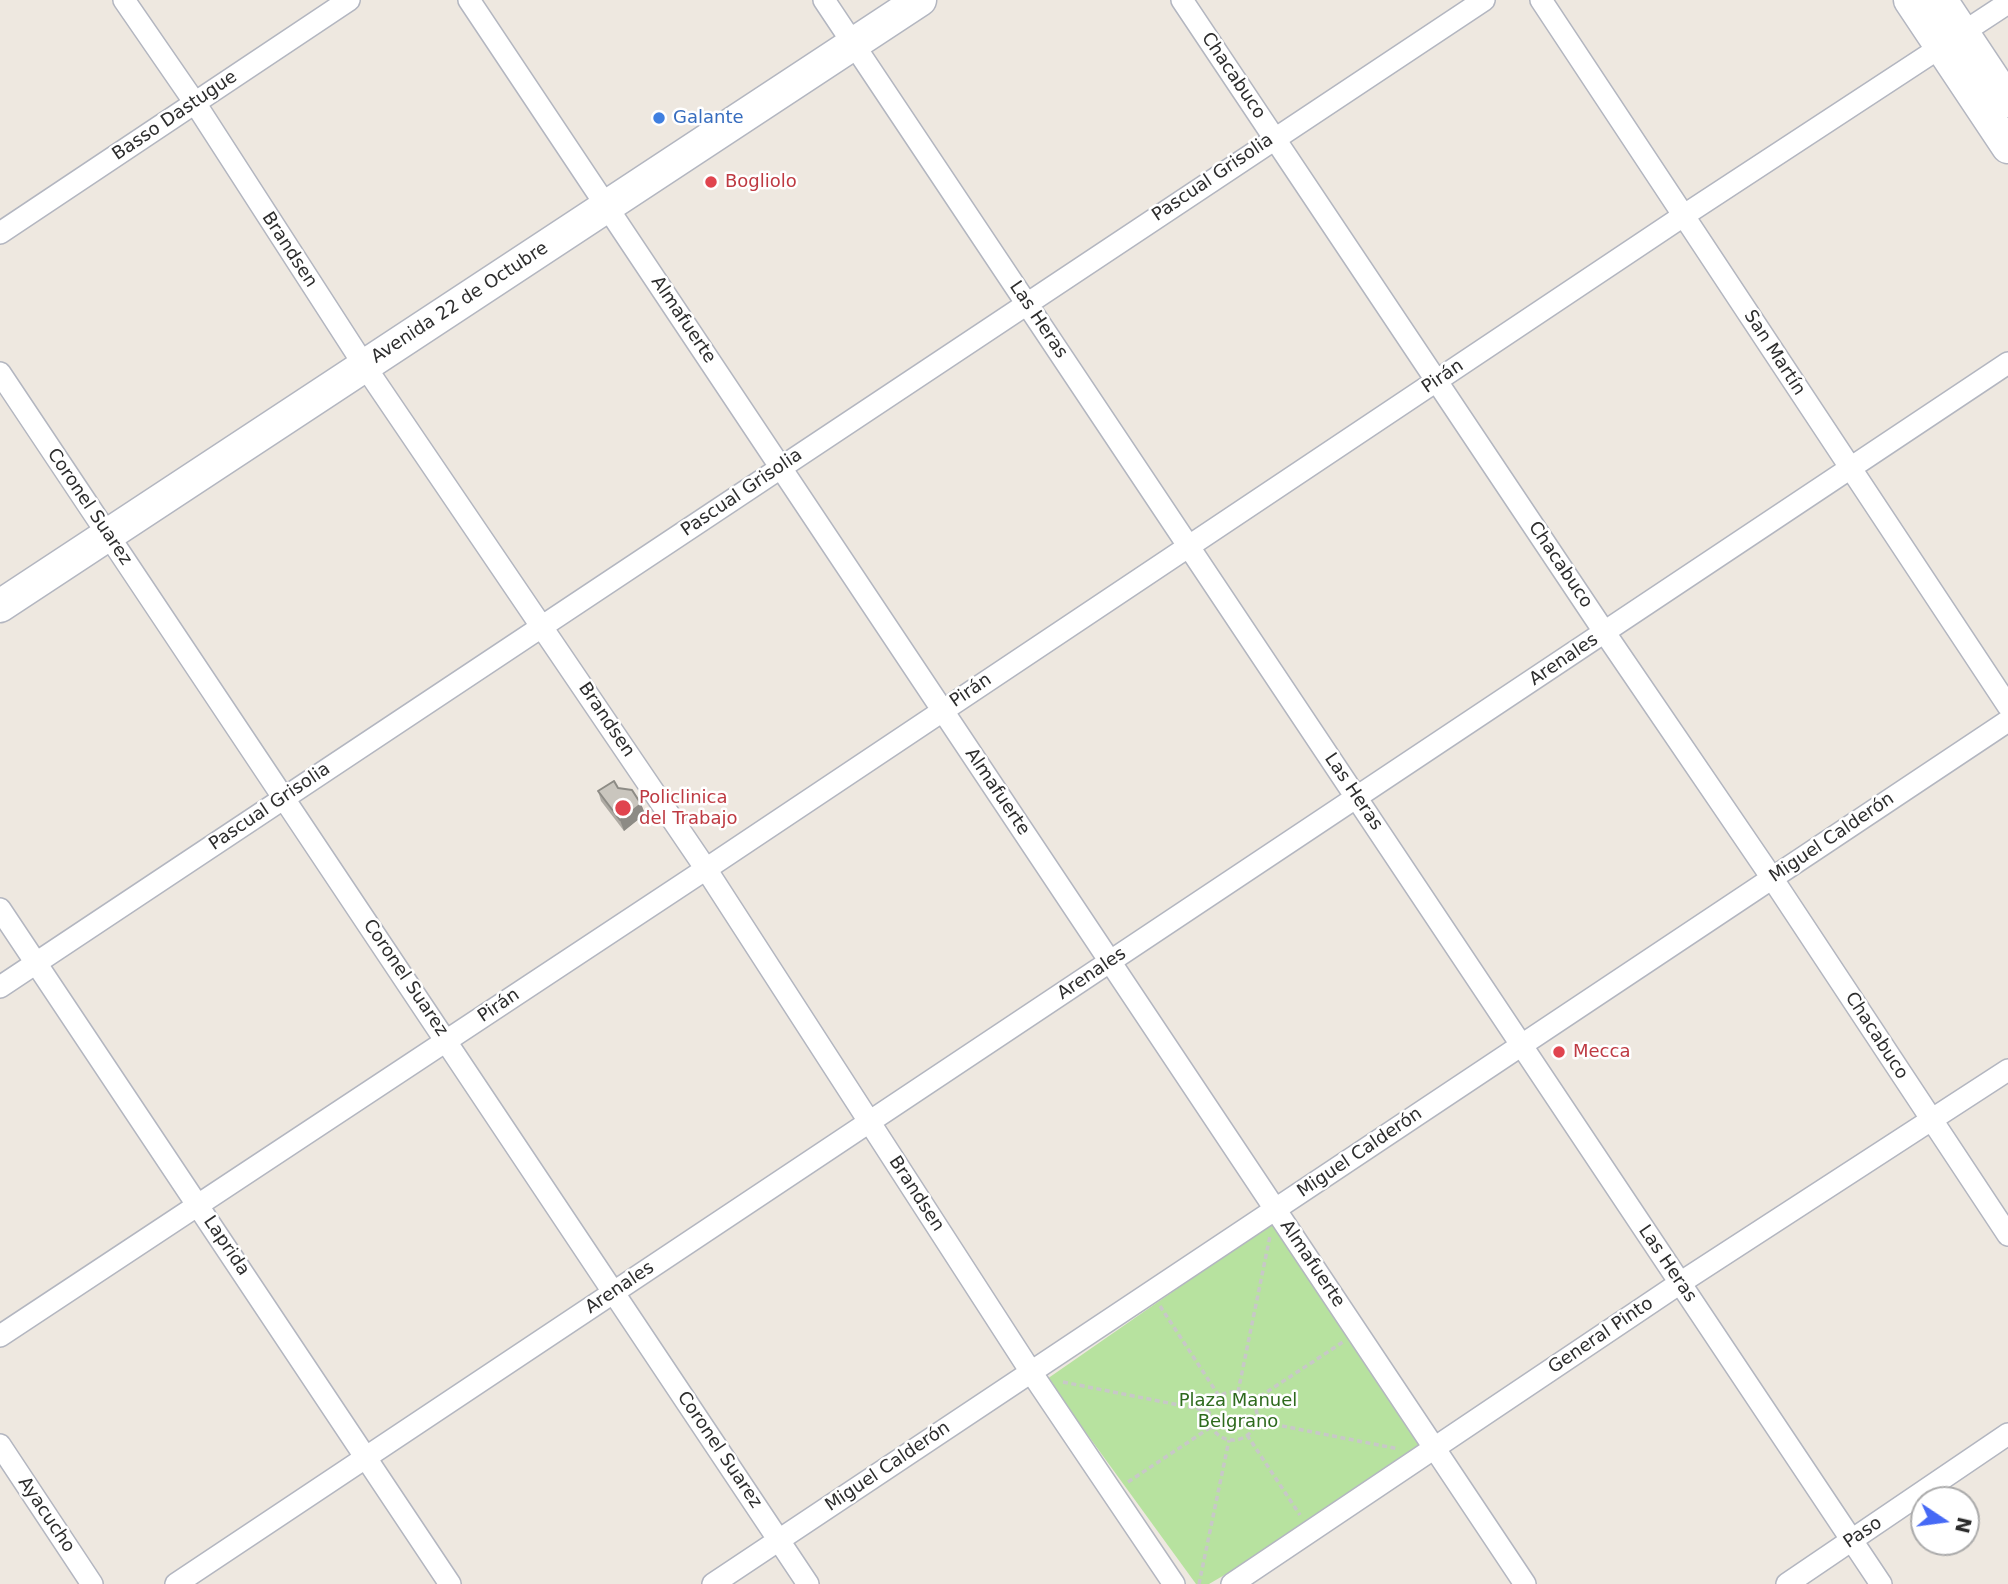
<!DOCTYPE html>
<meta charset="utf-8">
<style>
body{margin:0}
#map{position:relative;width:2008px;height:1584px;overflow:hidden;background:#eee8e0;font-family:"DejaVu Sans",sans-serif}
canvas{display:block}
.north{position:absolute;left:1910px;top:1486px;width:70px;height:70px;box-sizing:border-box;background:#fff;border:2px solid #ababab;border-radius:50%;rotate:103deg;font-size:19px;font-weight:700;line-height:28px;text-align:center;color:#2d2d2d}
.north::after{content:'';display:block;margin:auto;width:24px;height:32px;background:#4669f5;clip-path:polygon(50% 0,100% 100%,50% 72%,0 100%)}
</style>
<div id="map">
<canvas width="2008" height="1584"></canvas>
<div class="north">N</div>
</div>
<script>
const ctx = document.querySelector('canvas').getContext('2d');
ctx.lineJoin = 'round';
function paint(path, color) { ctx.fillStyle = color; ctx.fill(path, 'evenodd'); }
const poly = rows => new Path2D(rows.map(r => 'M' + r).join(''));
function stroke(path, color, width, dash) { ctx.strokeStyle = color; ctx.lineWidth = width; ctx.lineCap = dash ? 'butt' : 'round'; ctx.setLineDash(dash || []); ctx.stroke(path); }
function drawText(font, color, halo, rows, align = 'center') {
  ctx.font = font + ' "DejaVu Sans",sans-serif'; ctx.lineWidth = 5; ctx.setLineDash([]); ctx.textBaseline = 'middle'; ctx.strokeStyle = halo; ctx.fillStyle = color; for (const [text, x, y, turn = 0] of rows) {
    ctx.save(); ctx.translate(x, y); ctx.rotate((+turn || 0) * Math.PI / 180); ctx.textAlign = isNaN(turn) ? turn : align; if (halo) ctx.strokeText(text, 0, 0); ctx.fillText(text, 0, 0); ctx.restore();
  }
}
paint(poly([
 [1273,1222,1430,1455,1209,1584,1196,1584,1047,1379]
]), '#b7e29f');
const minor = poly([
 [124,0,195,103,364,365,706,869,1031,1372,1174,1584],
 [469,0,1525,1584],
 [824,0,1881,1584],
 [1182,0,1605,633,1772,878,2008,1235],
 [1541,0,2008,706],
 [0,233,349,0],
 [0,373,808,1584],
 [0,909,450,1584],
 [0,987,1484,0],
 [0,1336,706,869,1683,216,2008,3],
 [0,1445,92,1584],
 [176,1584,2008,363],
 [713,1584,2008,721],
 [1232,1584,1680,1283,2008,1070],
 [1787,1584,2008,1434]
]);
const secondary = poly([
 [1910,0,2008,147],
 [1941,0,2008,101],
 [0,606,920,0]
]);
stroke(minor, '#b3b6c0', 24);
stroke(secondary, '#b3b6c0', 35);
stroke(poly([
 [1160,1306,1219,1396],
 [1063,1382,1209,1411],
 '1209 1416a24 24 0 1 1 48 0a24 24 0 1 1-48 0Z',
 [1238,1392,1270,1236],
 [1253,1401,1343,1342],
 [1257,1421,1399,1449],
 [1247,1435,1300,1515],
 [1128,1482,1211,1427],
 [1199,1584,1229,1440]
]), '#c8c8c8', 3.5, [5, 3.5]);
stroke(minor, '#fff', 21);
stroke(secondary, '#fff', 32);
paint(poly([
 [618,788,641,804,645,814,624,831,601,801,598,791]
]), '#aeaaa3');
paint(poly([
 [641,804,645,814,624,831,620,820]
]), '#8d8b85');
const building = poly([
 [614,781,618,788,632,790,641,804,620,820,598,791,614,781]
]);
paint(building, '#cac6be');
stroke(building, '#8d8b85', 2);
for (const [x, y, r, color] of [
 [659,118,7,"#3f7fe0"],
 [711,182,7,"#e0444e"],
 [623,808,9,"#e0444e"],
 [1559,1052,7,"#e0444e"]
]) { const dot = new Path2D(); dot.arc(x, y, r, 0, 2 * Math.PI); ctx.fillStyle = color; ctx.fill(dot); stroke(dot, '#fff', 2.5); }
drawText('18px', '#2d2d2d', '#fff', [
 ["Chacabuco",1233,76,56],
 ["Basso Dastugue",175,116,-34],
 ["Pascual Grisolia",1213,178,-34],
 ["Brandsen",289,250,57],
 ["Avenida 22 de Octubre",460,303,-33],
 ["Almafuerte",683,320,56],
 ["Las Heras",1038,320,56],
 ["San Martín",1774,353,57],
 ["Pirán",1443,377,-34],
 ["Pascual Grisolia",742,493,-34],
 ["Coronel Suarez",89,507,56],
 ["Chacabuco",1560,565,56],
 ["Arenales",1564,660,-34],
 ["Pirán",971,691,-34],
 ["Brandsen",606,720,56],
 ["Almafuerte",997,792,56],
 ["Las Heras",1353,792,56],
 ["Pascual Grisolia",270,807,-34],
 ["Miguel Calderón",1832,838,-34],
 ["Arenales",1092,974,-34],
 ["Coronel Suarez",405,978,56],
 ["Pirán",499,1006,-34],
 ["Chacabuco",1876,1036,57],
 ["Miguel Calderón",1360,1153,-34],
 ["Brandsen",916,1194,57],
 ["Laprida",226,1246,56],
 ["Almafuerte",1312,1264,56],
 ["Las Heras",1667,1264,56],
 ["Arenales",620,1288,-34],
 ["General Pinto",1601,1336,-34],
 ["Coronel Suarez",719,1450,56],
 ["Miguel Calderón",888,1467,-34],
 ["Ayacucho",46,1515,56],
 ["Paso",1863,1533,-34]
]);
drawText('18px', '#366cbe', '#fff', [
 ["Galante",673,118]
], 'left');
drawText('18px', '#be3a42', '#fff', [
 ["Bogliolo",725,182],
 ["Policlinica",639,798],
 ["del Trabajo",639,819],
 ["Mecca",1573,1052]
], 'left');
drawText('18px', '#2e6a1d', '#fff', [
 ["Plaza Manuel",1238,1401],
 ["Belgrano",1238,1422]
]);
</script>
